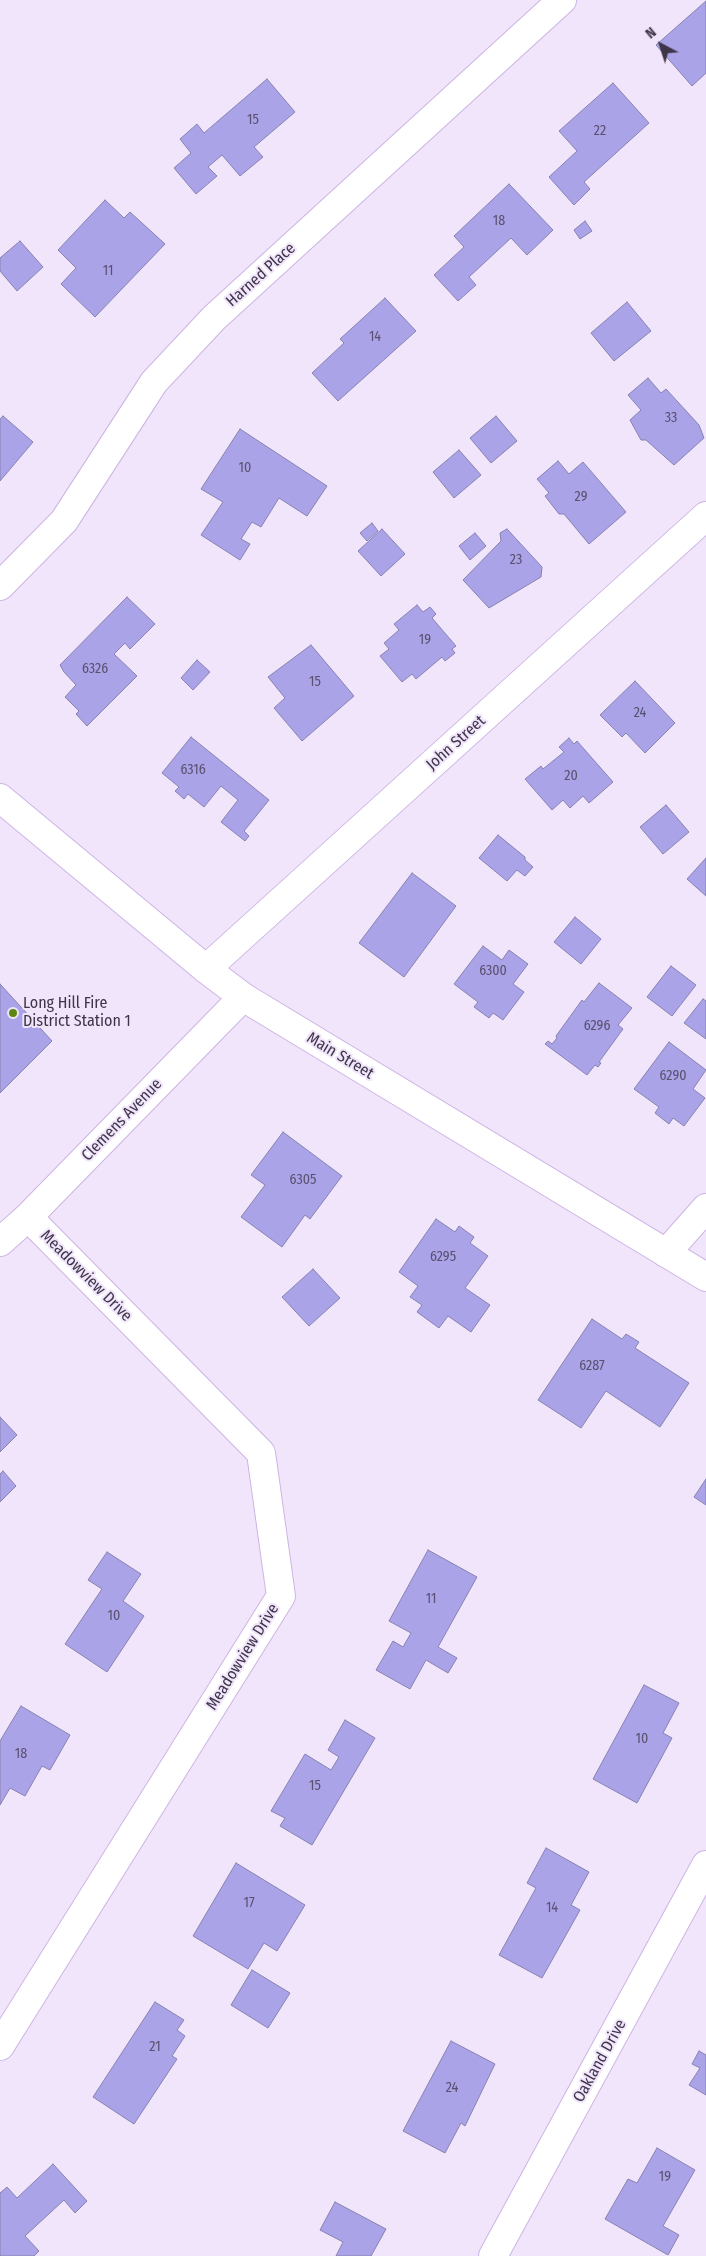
<!DOCTYPE html>
<style>
body{margin:0}
#map{position:relative;width:706px;height:2256px;overflow:hidden;background:#f0e5fa;font-family:"Fira Sans Condensed",sans-serif}
canvas{display:block}
.north{position:absolute;left:636px;top:20px;width:50px;height:50px;-webkit-text-stroke:4px #f0e5fa;paint-order:stroke;rotate:320deg;font-size:14px;font-weight:700;line-height:20px;text-align:center;color:#3f3549}
.north::after{content:'';display:block;margin:auto;width:18px;height:22px;background:#3f3549;clip-path:polygon(50% 0,100% 100%,50% 72%,0 100%)}
</style>
<div id="map">
<canvas width="706" height="2256"></canvas>
<div class="north">N</div>
</div>
<script>
const ctx = document.querySelector('canvas').getContext('2d');
ctx.lineJoin = 'round';
function paint(path, color) { ctx.fillStyle = color; ctx.fill(path, 'evenodd'); }
const poly = rows => new Path2D(rows.map(r => 'M' + r).join(''));
function stroke(path, color, width, dash) { ctx.strokeStyle = color; ctx.lineWidth = width; ctx.lineCap = dash ? 'butt' : 'round'; ctx.setLineDash(dash || []); ctx.stroke(path); }
function drawText(font, color, halo, rows, align = 'center') {
  ctx.font = font + ' "Fira Sans Condensed",sans-serif'; ctx.lineWidth = 4; ctx.setLineDash([]); ctx.textBaseline = 'middle'; ctx.strokeStyle = halo; ctx.fillStyle = color; for (const [text, x, y, turn = 0] of rows) {
    ctx.save(); ctx.translate(x, y); ctx.rotate((+turn || 0) * Math.PI / 180); ctx.textAlign = isNaN(turn) ? turn : align; if (halo) ctx.strokeText(text, 0, 0); ctx.fillText(text, 0, 0); ctx.restore();
  }
}
const building = poly([
 [706,1,706,73,692,86,656,45,706,1],
 [267,79,295,112,254,147,263,157,240,176,222,155,208,167,217,176,196,194,174,168,191,153,180,139,197,124,204,133,267,79],
 [613,83,649,123,584,182,590,189,574,205,549,177,577,151,559,131,613,83],
 [509,184,553,230,527,255,511,238,469,277,476,285,458,301,434,275,464,247,454,236,509,184],
 [105,200,124,218,130,212,165,244,95,317,61,284,76,268,58,250,105,200],
 [585,221,592,231,580,239,574,230,585,221],
 [20,241,43,267,17,291,0,271,0,258,20,241],
 [385,298,416,331,338,401,312,373,344,343,340,339,385,298],
 [627,302,651,331,614,361,591,333,627,302],
 [648,378,661,393,666,389,699,425,704,438,674,465,646,440,641,440,630,420,641,410,628,395,648,378],
 [3,416,33,442,0,481,0,419,3,416],
 [496,416,517,441,491,463,470,438,496,416],
 [240,429,327,486,307,516,279,498,261,527,252,522,241,539,250,544,240,560,201,535,223,502,201,489,240,429],
 [459,450,481,475,454,498,433,472,459,450],
 [558,461,569,474,583,462,626,512,589,544,564,514,559,514,545,496,549,493,537,479,558,461],
 [372,523,378,531,367,541,360,533,372,523],
 [382,529,405,554,381,576,358,551,382,529],
 [507,529,542,567,541,577,489,608,463,580,501,541,500,533,507,529],
 [475,533,486,546,470,560,459,546,475,533],
 [127,597,155,624,130,649,125,643,114,654,137,676,87,726,76,714,79,711,65,697,76,685,64,672,60,665,127,597],
 [417,605,423,612,430,607,436,614,432,618,456,646,452,649,455,653,445,661,442,657,416,679,412,674,402,682,380,656,389,649,384,643,399,630,394,624,417,605],
 [311,645,354,696,302,741,274,708,285,698,268,677,311,645],
 [197,660,210,672,193,690,181,678,197,660],
 [635,681,675,723,645,753,626,733,622,737,600,715,635,681],
 [191,737,269,800,244,831,249,836,245,841,221,822,238,800,221,786,204,807,188,794,184,799,175,791,179,787,162,773,191,737],
 [569,738,574,744,577,741,613,782,589,803,583,796,570,808,563,800,552,810,525,779,541,766,543,769,564,752,559,747,569,738],
 [666,805,689,832,663,854,640,827,666,805],
 [498,835,525,857,525,860,533,867,525,876,517,870,507,881,479,858,498,835],
 [706,858,706,896,687,879,706,858],
 [412,873,456,906,404,977,359,943,412,873],
 [575,917,601,939,581,964,554,942,575,917],
 [483,946,502,960,509,950,528,964,513,984,524,992,503,1020,493,1013,489,1018,474,1007,478,1002,454,984,483,946],
 [671,966,696,985,672,1016,647,997,671,966],
 [599,983,632,1008,618,1025,623,1029,599,1062,601,1063,598,1067,595,1065,587,1075,545,1044,548,1041,552,1044,557,1038,556,1036,582,1000,584,1002,599,983],
 [0,984,52,1041,0,1093,0,984],
 [703,999,706,1001,706,1039,684,1023,703,999],
 [669,1042,706,1070,693,1089,705,1098,684,1126,673,1118,669,1124,655,1113,659,1107,634,1089,669,1042],
 [283,1132,342,1176,310,1219,305,1215,282,1247,241,1217,265,1185,251,1175,283,1132],
 [436,1219,455,1232,459,1226,474,1237,470,1243,488,1256,465,1288,490,1305,471,1332,448,1316,439,1328,417,1312,422,1305,410,1297,418,1286,399,1272,436,1219],
 [313,1269,340,1298,309,1326,282,1297,313,1269],
 [592,1319,622,1339,626,1334,639,1342,635,1348,689,1383,660,1427,606,1391,581,1428,538,1400,592,1319],
 [0,1417,17,1435,0,1452,0,1417],
 [3,1471,16,1486,0,1502,0,1474,3,1471],
 [706,1479,706,1505,694,1497,706,1479],
 [428,1550,477,1577,438,1647,457,1658,448,1673,426,1660,410,1689,376,1670,393,1641,403,1647,411,1633,389,1621,428,1550],
 [107,1552,141,1574,123,1601,144,1616,107,1672,65,1644,102,1589,88,1580,107,1552],
 [644,1685,679,1703,663,1733,672,1738,637,1803,593,1779,644,1685],
 [21,1706,70,1735,50,1770,42,1766,25,1796,10,1788,0,1805,0,1741,21,1706],
 [345,1720,375,1738,312,1845,280,1826,285,1818,271,1811,305,1754,331,1770,339,1757,328,1750,345,1720],
 [546,1848,589,1872,571,1905,580,1910,542,1978,499,1955,536,1888,527,1883,546,1848],
 [236,1863,305,1905,277,1951,264,1943,248,1969,193,1936,236,1863],
 [252,1970,290,1993,268,2028,231,2005,252,1970],
 [155,2002,184,2020,177,2030,185,2036,172,2056,177,2059,134,2124,93,2097,155,2002],
 [451,2041,495,2064,465,2126,461,2123,445,2153,403,2131,451,2041],
 [699,2051,706,2055,706,2095,689,2085,700,2068,692,2064,699,2051],
 [657,2148,695,2170,663,2226,679,2235,668,2255,605,2219,628,2179,637,2183,657,2148],
 [53,2164,87,2201,75,2213,64,2200,25,2236,39,2251,34,2256,0,2256,0,2193,7,2187,17,2198,53,2164],
 [335,2202,386,2229,371,2256,336,2256,343,2242,320,2230,335,2202]
]);
paint(building, '#aaa3e7');
stroke(building, '#8782b2', 1);
const street = poly([
 [0,586,64,521,154,382,214,318,562,0],
 [206,969,706,516],
 [0,1242,28,1217,243,997],
 [666,1253,706,1208],
 [0,2046,281,1596,261,1453,28,1217],
 [493,2256,706,1865]
]);
const secondary = poly([
 [0,798,206,969,243,997,706,1277]
]);
stroke(street, '#cdb4e4', 30);
stroke(secondary, '#cdb4e4', 30);
stroke(street, '#fff', 28);
stroke(secondary, '#fff', 28);
for (const [x, y, r, color] of [
 [13,1013,5,"#5d8610"]
]) { const dot = new Path2D(); dot.arc(x, y, r, 0, 2 * Math.PI); ctx.fillStyle = color; ctx.fill(dot); stroke(dot, '#f0e5fa', 2); }
drawText('14px', '#5a5070', null, [
 ["15",253,120],
 ["22",600,131],
 ["18",499,221],
 ["11",108,271],
 ["14",375,337],
 ["33",671,418],
 ["10",245,468],
 ["29",581,497],
 ["23",516,560],
 ["19",425,640],
 ["6326",95,669],
 ["15",315,682],
 ["24",640,713],
 ["6316",193,770],
 ["20",571,776],
 ["6300",493,971],
 ["6296",597,1026],
 ["6290",673,1076],
 ["6305",303,1180],
 ["6295",443,1257],
 ["6287",592,1366],
 ["11",431,1599],
 ["10",114,1616],
 ["10",642,1739],
 ["18",21,1754],
 ["15",315,1786],
 ["17",249,1903],
 ["14",552,1908],
 ["21",155,2047],
 ["24",452,2088],
 ["19",665,2177]
]);
drawText('16px', '#3f3549', '#f0e5fa', [
 ["Harned Place",261,275,-42],
 ["John Street",456,743,-42],
 ["Main Street",340,1056,31],
 ["Clemens Avenue",122,1120,-46],
 ["Meadowview Drive",86,1276,45],
 ["Meadowview Drive",243,1657,-58],
 ["Oakland Drive",600,2061,-61]
]);
drawText('16px', '#3f3549', '#f0e5fa', [
 ["Long Hill Fire",23,1004],
 ["District Station 1",23,1022]
], 'left');
</script>
